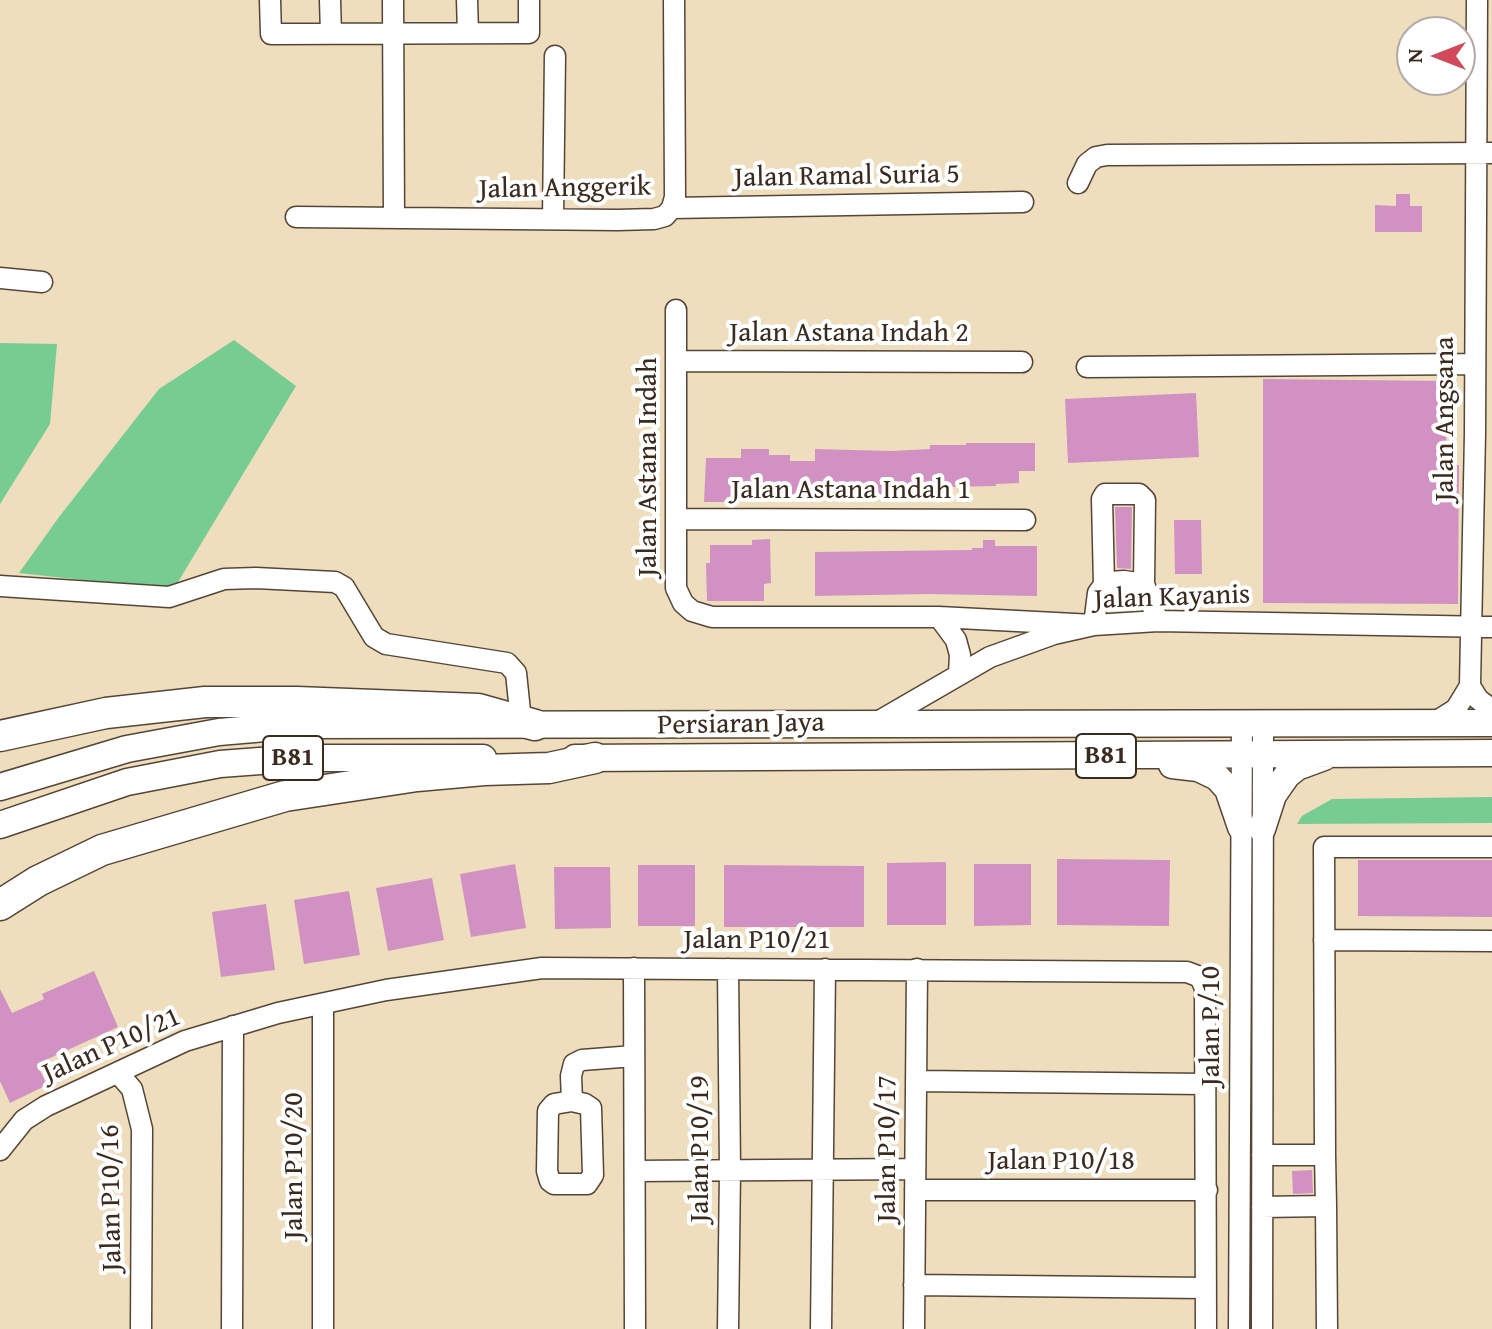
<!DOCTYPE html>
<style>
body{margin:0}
#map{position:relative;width:1492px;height:1329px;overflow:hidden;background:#eedebd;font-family:"Gentium Book Plus",serif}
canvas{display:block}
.north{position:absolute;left:1396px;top:16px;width:80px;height:80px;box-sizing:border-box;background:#fff;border:2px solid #b1aaa5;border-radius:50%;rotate:270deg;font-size:22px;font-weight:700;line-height:32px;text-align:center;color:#3b2a1e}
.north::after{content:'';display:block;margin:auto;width:28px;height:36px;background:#d1495b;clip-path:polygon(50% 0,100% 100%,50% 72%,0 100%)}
</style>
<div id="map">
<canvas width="1492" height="1329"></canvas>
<div class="north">N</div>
</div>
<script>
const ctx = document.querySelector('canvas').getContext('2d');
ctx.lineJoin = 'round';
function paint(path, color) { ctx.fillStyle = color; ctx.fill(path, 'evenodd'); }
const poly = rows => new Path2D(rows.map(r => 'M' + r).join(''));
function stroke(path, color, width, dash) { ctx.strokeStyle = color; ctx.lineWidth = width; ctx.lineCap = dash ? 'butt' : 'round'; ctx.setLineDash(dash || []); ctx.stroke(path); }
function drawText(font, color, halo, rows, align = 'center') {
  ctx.font = font + ' "Gentium Book Plus",serif'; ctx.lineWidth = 8; ctx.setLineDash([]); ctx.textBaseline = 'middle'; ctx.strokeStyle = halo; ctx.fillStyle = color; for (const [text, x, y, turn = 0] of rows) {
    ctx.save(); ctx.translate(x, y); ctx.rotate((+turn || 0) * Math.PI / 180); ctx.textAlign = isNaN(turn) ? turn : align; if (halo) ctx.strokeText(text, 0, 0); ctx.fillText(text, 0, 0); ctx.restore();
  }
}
paint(poly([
 [234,340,296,386,175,587,146,587,19,573,59,517,159,389],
 [0,343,57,344,50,424,0,504],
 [1492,797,1492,823,1297,824,1302,816,1332,799]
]), '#77cd91');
paint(poly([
 [1396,194,1410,194,1410,206,1422,206,1422,232,1375,232,1375,205,1396,206],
 [1263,379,1447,381,1446,465,1459,465,1458,604,1263,603],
 [1196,393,1199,457,1068,463,1065,399],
 [966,443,1035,443,1035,471,1019,471,1019,483,996,484,996,486,946,487,946,494,854,496,854,492,804,493,804,496,727,497,727,502,704,502,706,458,741,458,741,449,769,449,769,455,790,455,790,461,815,461,815,449,891,451,930,449,930,445,966,445],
 [1115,507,1132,507,1131,569,1117,568],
 [1174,520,1201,520,1202,574,1175,574],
 [770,539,771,583,764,584,764,601,707,601,706,563,710,563,710,545,752,545,752,540],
 [983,540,995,540,995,546,1037,546,1037,596,929,594,815,596,815,552,972,550,972,548,983,548],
 [1057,859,1170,860,1169,926,1057,925],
 [1358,860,1492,860,1492,917,1358,916],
 [946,862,946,925,887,925,887,863],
 [515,864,526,928,471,937,460,874],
 [974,864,1031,864,1031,925,974,926],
 [638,865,695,865,695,926,638,926],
 [724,865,864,866,864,927,724,927],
 [554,867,610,867,611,928,555,929],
 [432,878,444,940,388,951,376,888],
 [349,891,360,955,304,964,294,900],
 [266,904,275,970,221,977,212,912],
 [94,971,118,1027,37,1064,47,1085,10,1103,0,1081,0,989,12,1013,44,999,42,994],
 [1312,1170,1313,1193,1293,1194,1292,1171]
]), '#d291c3');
const minor = poly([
 [270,0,271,34,529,33,529,0],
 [330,0,331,34],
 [393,0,394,218],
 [467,0,468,33],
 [1078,183,1087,164,1096,157,1107,155,1492,153],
 [672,208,1023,202],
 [296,217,618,220,654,219,665,216,672,208,675,197,674,0],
 [553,219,555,56],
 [0,278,42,282],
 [676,310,676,588,683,603,692,611,712,617,939,617,1094,625],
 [676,361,1022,362],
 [1087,367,1474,364],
 [676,519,1025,520],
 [1104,585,1110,582,1124,581,1144,584],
 [0,586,169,597,224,579,256,578,335,582,344,587,374,637,386,644,507,663,516,673,521,721],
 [939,617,956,640,960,655,959,673],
 [1094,625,1098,593,1104,585,1102,499,1105,494,1139,494,1145,500,1144,584,1158,621],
 [1470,686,1478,699,1492,710],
 [876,723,990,657,1054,634,1094,625,1158,621,1492,627],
 [1434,723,1456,709,1470,686,1475,433,1477,0],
 [1324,940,1492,941],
 [634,968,635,1329],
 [323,1004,323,1329],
 [118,1073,132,1089,142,1129,141,1329],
 [916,1081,1205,1084],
 [572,1101,585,1104,591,1108,593,1175,587,1184,554,1184,550,1181,547,1171,548,1111,554,1104,572,1101],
 [572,1101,571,1076,574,1064,582,1060,634,1056],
 [0,1150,24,1120,46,1106,185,1041,278,1013,386,990,542,968,1187,972,1200,977,1205,988,1206,1329],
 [1262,1155,1325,1155,1324,847,1492,847],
 [1325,1155,1326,1206],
 [635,1171,915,1169],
 [915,1190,1207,1190],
 [1262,1207,1326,1206,1327,1329],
 [914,1285,1206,1288],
 [232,1329,233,1026],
 [728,1329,730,1170,728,969],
 [821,1329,825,969],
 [914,1329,917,969],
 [1239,1329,1242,724],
 [1262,1329,1263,724]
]);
const major = poly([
 [575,758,1492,753],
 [1172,765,1198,768,1217,777,1228,789,1241,827],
 [0,787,127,749,219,732,300,725,1492,723],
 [0,825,127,782,220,764,300,758,483,758],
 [1262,829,1273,795,1287,775,1297,767,1324,757]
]);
const highway = poly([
 [0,736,106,713,205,702,297,702,478,709,535,725],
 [0,905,38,881,102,850,285,796,417,776,484,770,549,768,595,758]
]);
stroke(minor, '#564536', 23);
stroke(major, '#564536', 29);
stroke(highway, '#564536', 33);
stroke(minor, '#fff', 20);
stroke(major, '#fff', 26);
stroke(highway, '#fff', 30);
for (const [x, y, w] of [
 [1106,756,60],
 [293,758,60]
]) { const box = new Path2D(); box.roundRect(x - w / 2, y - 22, w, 44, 6); ctx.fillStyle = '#fff'; ctx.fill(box); stroke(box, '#3b2a1e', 2); }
drawText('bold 26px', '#3b2a1e', null, [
 ["B81",1106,756],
 ["B81",293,758]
]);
drawText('28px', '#3b2a1e', '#fff', [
 ["Jalan Ramal Suria 5",847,177,-1],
 ["Jalan Anggerik",565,189,-1],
 ["Jalan Astana Indah 2",849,334],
 ["Jalan Angsana",1446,419,-90],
 ["Jalan Astana Indah",649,467,-90],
 ["Jalan Astana Indah 1",851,491],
 ["Jalan Kayanis",1172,598,-2],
 ["Persiaran Jaya",741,725,-1],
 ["Jalan P10/21",757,941],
 ["Jalan P/10",1212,1026,-90],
 ["Jalan P10/21",112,1046,-24],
 ["Jalan P10/19",701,1149,-90],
 ["Jalan P10/17",888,1149,-90],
 ["Jalan P10/18",1061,1162],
 ["Jalan P10/20",295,1166,-90],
 ["Jalan P10/16",112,1198,-91]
]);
</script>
